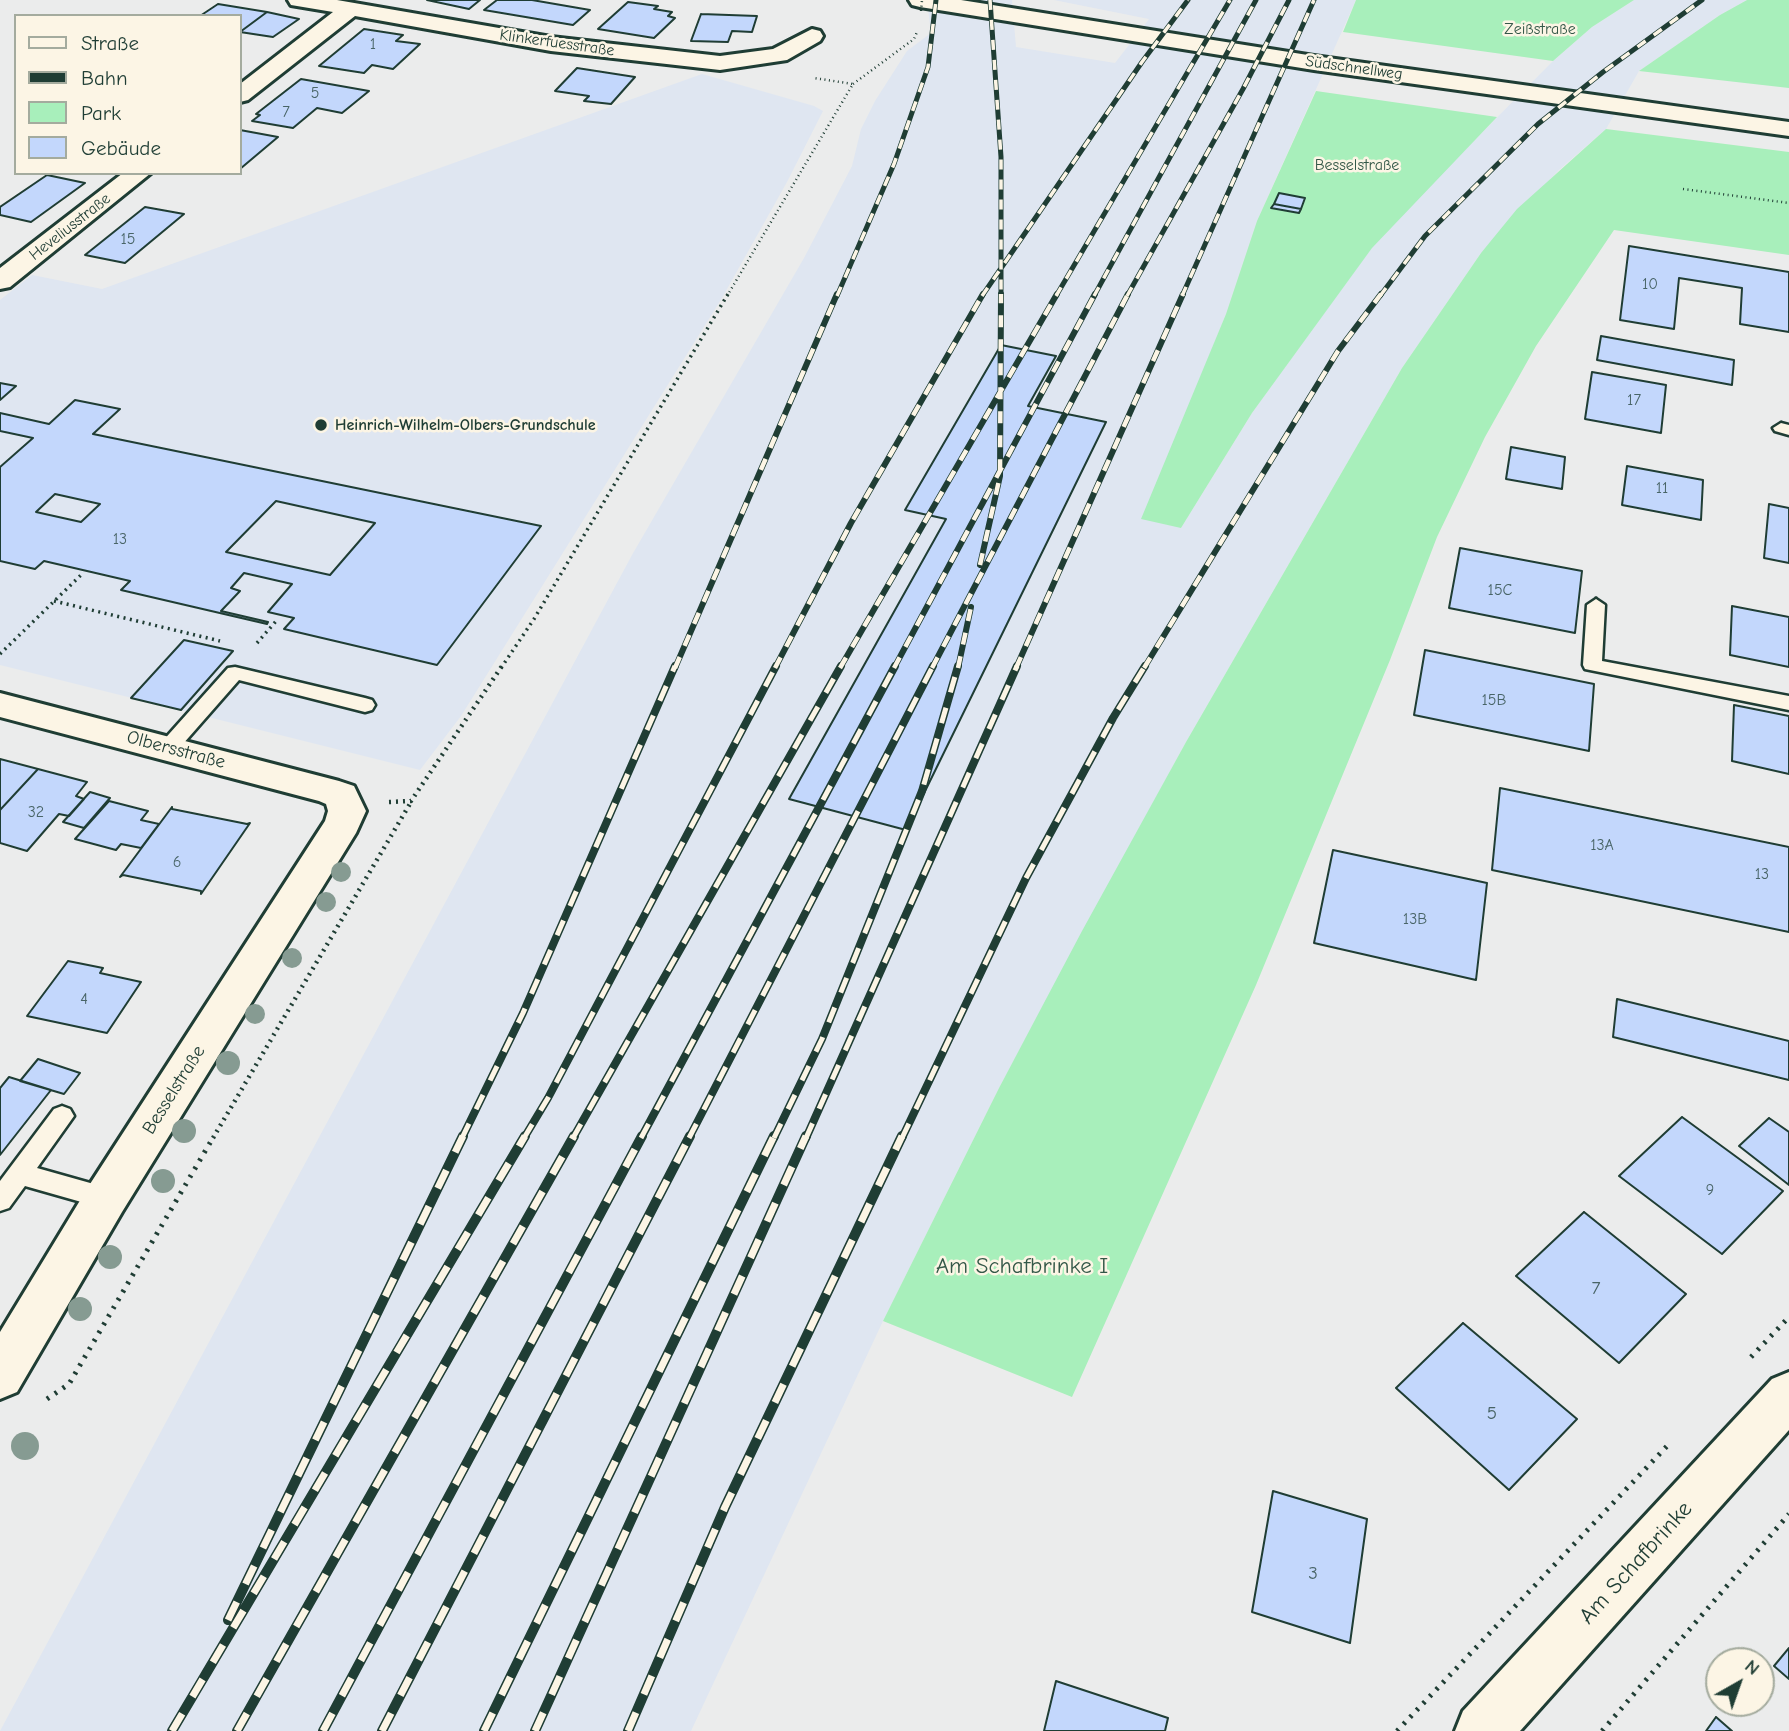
<!DOCTYPE html>
<meta charset="utf-8">
<style>
body{margin:0}
#map{position:relative;width:1789px;height:1731px;overflow:hidden;background:#ebecec;font-family:"Comic Neue",sans-serif}
canvas{display:block}
.legend{position:absolute;left:14px;top:14px;width:228px;height:161px;box-sizing:border-box;background:#fcf5e5;border:2px solid #a4ab9e;margin:0;padding:9px 12px;list-style:none;font-size:21px;color:#1f3d34}
.legend li{display:flex;align-items:center;gap:14px;height:35px}
.legend b{width:35px;border:2px solid #a4ab9e}
.north{position:absolute;left:1705px;top:1647px;width:70px;height:70px;box-sizing:border-box;background:#fcf5e5;border:2px solid #a4ab9e;border-radius:50%;rotate:40deg;font-size:19px;font-weight:700;line-height:28px;text-align:center;color:#1f3d34}
.north::after{content:'';display:block;margin:auto;width:24px;height:32px;background:#1f3d34;clip-path:polygon(50% 0,100% 100%,50% 72%,0 100%)}
</style>
<div id="map">
<canvas width="1789" height="1731"></canvas>
<ul class="legend">
<li><b style="height:9px;background:#fcf5e5"></b>Straße</li>
<li><b style="height:9px;background:#1f3d34"></b>Bahn</li>
<li><b style="height:19px;background:#a8efbb"></b>Park</li>
<li><b style="height:19px;background:#c3d7fc"></b>Gebäude</li>
</ul>
<div class="north">N</div>
</div>
<script>
const ctx = document.querySelector('canvas').getContext('2d');
ctx.lineJoin = 'round';
function paint(path, color) { ctx.fillStyle = color; ctx.fill(path, 'evenodd'); }
const poly = rows => new Path2D(rows.map(r => 'M' + r).join(''));
function stroke(path, color, width, dash) { ctx.strokeStyle = color; ctx.lineWidth = width; ctx.lineCap = dash ? 'butt' : 'round'; ctx.setLineDash(dash || []); ctx.stroke(path); }
function drawText(font, color, halo, rows, align = 'center') {
  ctx.font = font + ' "Comic Neue",sans-serif'; ctx.lineWidth = 5; ctx.setLineDash([]); ctx.textBaseline = 'middle'; ctx.strokeStyle = halo; ctx.fillStyle = color; for (const [text, x, y, turn = 0] of rows) {
    ctx.save(); ctx.translate(x, y); ctx.rotate((+turn || 0) * Math.PI / 180); ctx.textAlign = isNaN(turn) ? turn : align; if (halo) ctx.strokeText(text, 0, 0); ctx.fillText(text, 0, 0); ctx.restore();
  }
}
paint(poly([
 [927,0,1012,0,1016,47,1115,63,1149,19,1054,0,1356,0,1257,221,1226,314,1192,399,1181,528,1252,413,1372,247,1432,183,1553,61,1592,27,1634,0,1747,0,1720,15,1639,71,1606,129,1559,170,1481,253,1402,368,1186,742,999,1088,883,1321,691,1731,0,1731,632,555,804,258,852,166,861,129,875,101,907,51,931,33],
 [702,74,814,106,823,111,787,182,722,298,461,716,420,770,0,665,0,300,32,275,102,289]
]), '#dfe6f1');
paint(poly([
 [1356,0,1634,0,1592,27,1553,61,1343,32],
 [1747,0,1789,0,1789,88,1639,71,1720,15],
 [1316,91,1497,117,1372,248,1252,413,1181,528,1141,519,1226,314,1257,221],
 [1606,129,1789,152,1789,255,1614,230,1536,346,1485,437,1437,537,1390,660,1256,985,1072,1397,883,1321,999,1088,1082,931,1186,742,1402,368,1481,253,1517,209]
]), '#a8efbb');
const building = poly([
 [427,0,480,0,469,9,427,0],
 [497,0,532,0,590,10,573,25,484,10,497,0],
 [628,2,658,6,654,9,672,12,668,16,675,18,654,38,598,29,628,2],
 [218,4,267,12,240,32,240,16,200,16,218,4],
 [267,12,299,19,273,37,240,32,267,12],
 [701,14,757,16,752,32,732,31,728,42,691,41,701,14],
 [364,29,403,35,396,41,420,44,393,69,372,65,364,73,319,66,364,29],
 [577,68,635,77,611,104,584,101,589,96,555,91,577,68],
 [301,79,369,91,342,113,317,108,293,128,252,121,260,115,256,114,301,79],
 [240,130,278,137,240,169,240,130],
 [47,175,85,183,31,222,0,215,0,207,47,175],
 [1279,193,1305,198,1301,209,1274,204,1279,193],
 [1274,204,1301,209,1299,213,1271,208,1274,204],
 [145,207,184,214,125,263,85,255,145,207],
 [1629,246,1789,272,1789,332,1740,324,1742,288,1679,278,1674,329,1620,320,1629,246],
 [1601,336,1734,360,1732,385,1597,360,1601,336],
 [1001,345,1056,356,1028,406,1106,422,906,830,789,799,946,519,905,510,1001,345],
 [1592,372,1666,385,1661,433,1585,419,1592,372],
 [0,383,16,386,0,400,0,383],
 [75,400,120,409,93,434,541,526,437,665,284,629,294,618,268,612,292,584,244,573,231,588,240,591,221,611,268,622,267,624,121,590,130,581,44,561,35,569,0,561,0,467,33,438,0,431,0,413,49,424,75,400],
 [55,494,100,504,81,522,36,512,55,494],
 [276,501,375,523,330,575,226,552,276,501],
 [1511,447,1565,457,1562,489,1506,479,1511,447],
 [1627,466,1703,480,1701,520,1622,505,1627,466],
 [1769,504,1789,508,1789,563,1764,558,1769,504],
 [1460,548,1582,571,1575,633,1449,608,1460,548],
 [1732,606,1789,617,1789,667,1730,655,1732,606],
 [184,640,233,651,181,710,131,698,184,640],
 [1425,650,1594,684,1589,751,1414,715,1425,650],
 [1734,705,1789,716,1789,774,1732,761,1734,705],
 [0,759,38,769,0,810,0,759],
 [38,769,87,782,76,796,84,799,69,816,59,814,27,851,0,843,0,810,38,769],
 [1500,788,1789,847,1789,932,1492,870,1500,788],
 [90,792,110,798,84,828,63,822,90,792],
 [109,801,148,811,141,820,159,824,141,848,121,844,116,850,75,839,109,801],
 [172,807,172,809,247,824,250,823,201,894,201,891,123,875,120,877,172,807],
 [1333,850,1487,883,1476,980,1314,943,1333,850],
 [68,961,103,968,100,973,141,982,107,1033,27,1016,68,961],
 [1617,999,1789,1041,1789,1080,1613,1037,1617,999],
 [38,1059,80,1073,64,1094,20,1081,38,1059],
 [9,1077,51,1090,0,1155,0,1088,9,1077],
 [1682,1117,1783,1191,1722,1254,1619,1176,1682,1117],
 [1769,1118,1789,1132,1789,1185,1739,1146,1769,1118],
 [1584,1212,1686,1294,1619,1363,1516,1276,1584,1212],
 [1463,1323,1577,1419,1509,1490,1396,1388,1463,1323],
 [1273,1491,1367,1519,1350,1643,1252,1612,1273,1491],
 [1789,1648,1789,1679,1774,1666,1789,1648],
 [1056,1681,1168,1718,1165,1731,1044,1731,1056,1681],
 [1716,1717,1732,1731,1706,1731,1716,1717]
]);
paint(building, '#c3d7fc');
stroke(building, '#1f3d34', 2);
const lane = poly([
 [1781,423,1789,425,1789,435,1775,431,1773,428,1781,423],
 [1596,599,1605,605,1602,661,1789,696,1789,710,1585,669,1583,665,1587,605,1596,599],
 [235,667,365,698,372,700,375,705,372,710,365,712,239,680,175,753,161,753,158,748,161,743,228,668,235,667],
 [62,1106,70,1109,74,1116,37,1168,115,1190,118,1198,115,1206,106,1209,25,1186,9,1208,0,1211,0,1181,54,1109,62,1106]
]);
const street = poly([
 [288,0,337,0,551,37,720,56,773,49,812,29,820,31,823,36,820,41,787,60,720,70,551,51,355,16,248,100,240,102,240,84,333,12,291,5,288,0],
 [123,173,151,173,10,287,0,289,0,268,123,173],
 [0,693,339,781,354,786,366,811,356,833,122,1212,17,1392,0,1399,0,1332,90,1184,325,821,328,811,326,804,319,801,0,717,0,693]
]);
const secondary = poly([
 [1789,1372,1789,1430,1520,1731,1455,1731,1463,1711,1772,1379,1789,1372]
]);
const highway = poly([
 [909,0,961,0,1314,56,1789,122,1789,136,1314,70,920,7,912,5,909,0]
]);
stroke(lane, '#1f3d34', 5);
stroke(street, '#1f3d34', 6);
stroke(secondary, '#1f3d34', 6);
stroke(highway, '#1f3d34', 6);
stroke(poly([
 [853,84,914,39,917,32],
 [1683,189,1789,203],
 [727,296,853,84,814,78]
]), '#1f3d34', 2.5, [1, 3.5]);
stroke(poly([
 [54,601,220,641],
 [257,643,277,620],
 [0,654,82,574],
 [501,668,534,619,728,294]
]), '#1f3d34', 3.5, [2, 4.5]);
stroke(poly([
 [389,802,411,801,502,666],
 [213,1138,411,802]
]), '#1f3d34', 4.5, [2, 5]);
stroke(poly([
 [1751,1357,1789,1317],
 [47,1399,69,1384,214,1136],
 [1397,1731,1668,1445],
 [1602,1731,1789,1514]
]), '#1f3d34', 5, [2.5, 7]);
paint(lane, '#fcf5e5');
paint(street, '#fcf5e5');
paint(secondary, '#fcf5e5');
paint(highway, '#fcf5e5');
const railFar3 = poly([
 [990,0,1001,157,1001,296],
 [837,296,894,164,928,67,936,0],
 [982,296,1142,62,1188,0],
 [1056,296,1230,0],
 [1094,296,1256,0],
 [1127,296,1243,89,1289,0],
 [1182,296,1314,0],
 [1380,296,1425,236,1538,124,1603,72,1702,0]
]);
const railFar2 = poly([
 [980,565,1000,476,1001,294],
 [675,668,837,294],
 [775,668,851,523,983,294],
 [840,668,1057,294],
 [894,668,1095,294],
 [932,668,1128,294],
 [958,668,971,607],
 [1016,668,1183,294],
 [1144,668,1338,351,1381,294]
]);
const railFar1 = poly([
 [462,1138,523,1013,675,666],
 [524,1138,548,1098,776,666],
 [573,1138,841,666],
 [641,1138,895,666],
 [689,1138,933,666],
 [774,1138,822,1039,922,791,958,666],
 [806,1138,1017,666],
 [902,1138,1026,878,1113,718,1145,666]
]);
const rail = poly([
 [228,1620,463,1136],
 [172,1731,525,1136],
 [237,1731,574,1136],
 [323,1731,642,1136],
 [382,1731,690,1136],
 [484,1731,774,1136],
 [535,1731,806,1136],
 [628,1731,725,1507,902,1136]
]);
stroke(railFar3, '#1f3d34', 5);
stroke(railFar2, '#1f3d34', 6);
stroke(railFar1, '#1f3d34', 8);
stroke(rail, '#1f3d34', 10);
stroke(railFar3, '#fcf5e5', 3.5, [10]);
stroke(railFar2, '#fcf5e5', 4.5, [12]);
stroke(railFar1, '#fcf5e5', 5, [16]);
stroke(rail, '#fcf5e5', 7, [20]);
stroke(poly([
 [921,11,922,0]
]), '#1f3d34', 2.5, [1, 3.5]);
ctx.fillStyle = '#869b92';
for (const [x, y, r] of [
 [341,872,10],
 [326,902,10],
 [292,958,10],
 [255,1014,10],
 [228,1063,12],
 [184,1131,12],
 [163,1181,12],
 [110,1257,12],
 [80,1309,12],
 [25,1446,14]
]) { ctx.beginPath(); ctx.arc(x, y, r, 0, 2 * Math.PI); ctx.fill(); }
for (const [x, y, r, color] of [
 [321,425,7,"#1f3d34"]
]) { const dot = new Path2D(); dot.arc(x, y, r, 0, 2 * Math.PI); ctx.fillStyle = color; ctx.fill(dot); stroke(dot, '#fcf5e5', 2.5); }
drawText('16px', '#345848', '#fcf5e5', [
 ["Zeißstraße",1540,29],
 ["Besselstraße",1357,165]
]);
drawText('16px', '#1f3d34', '#fcf5e5', [
 ["Klinkerfuesstraße",557,43,8],
 ["Südschnellweg",1354,68,8],
 ["Heveliusstraße",70,227,-38]
]);
drawText('16px', '#486466', null, [
 ["1",373,44],
 ["5",315,93],
 ["7",286,112],
 ["15",128,239],
 ["10",1650,284],
 ["17",1634,400],
 ["11",1662,488],
 ["13",120,539],
 ["15C",1500,590],
 ["15B",1494,700],
 ["32",36,812],
 ["13A",1602,845],
 ["6",177,862],
 ["13",1762,874],
 ["13B",1415,919],
 ["4",84,999],
 ["9",1710,1190]
]);
drawText('bold 16px', '#1f3d34', '#fcf5e5', [
 ["Heinrich-Wilhelm-Olbers-Grundschule",335,425]
], 'left');
drawText('19px', '#1f3d34', '#fcf5e5', [
 ["Olbersstraße",176,750,15],
 ["Besselstraße",174,1090,-58]
]);
drawText('19px', '#486466', null, [
 ["7",1596,1289],
 ["5",1492,1414],
 ["3",1313,1574]
]);
drawText('23px', '#345848', '#fcf5e5', [
 ["Am Schafbrinke I",1022,1266]
]);
drawText('23px', '#1f3d34', '#fcf5e5', [
 ["Am Schafbrinke",1636,1563,-48]
]);
</script>
